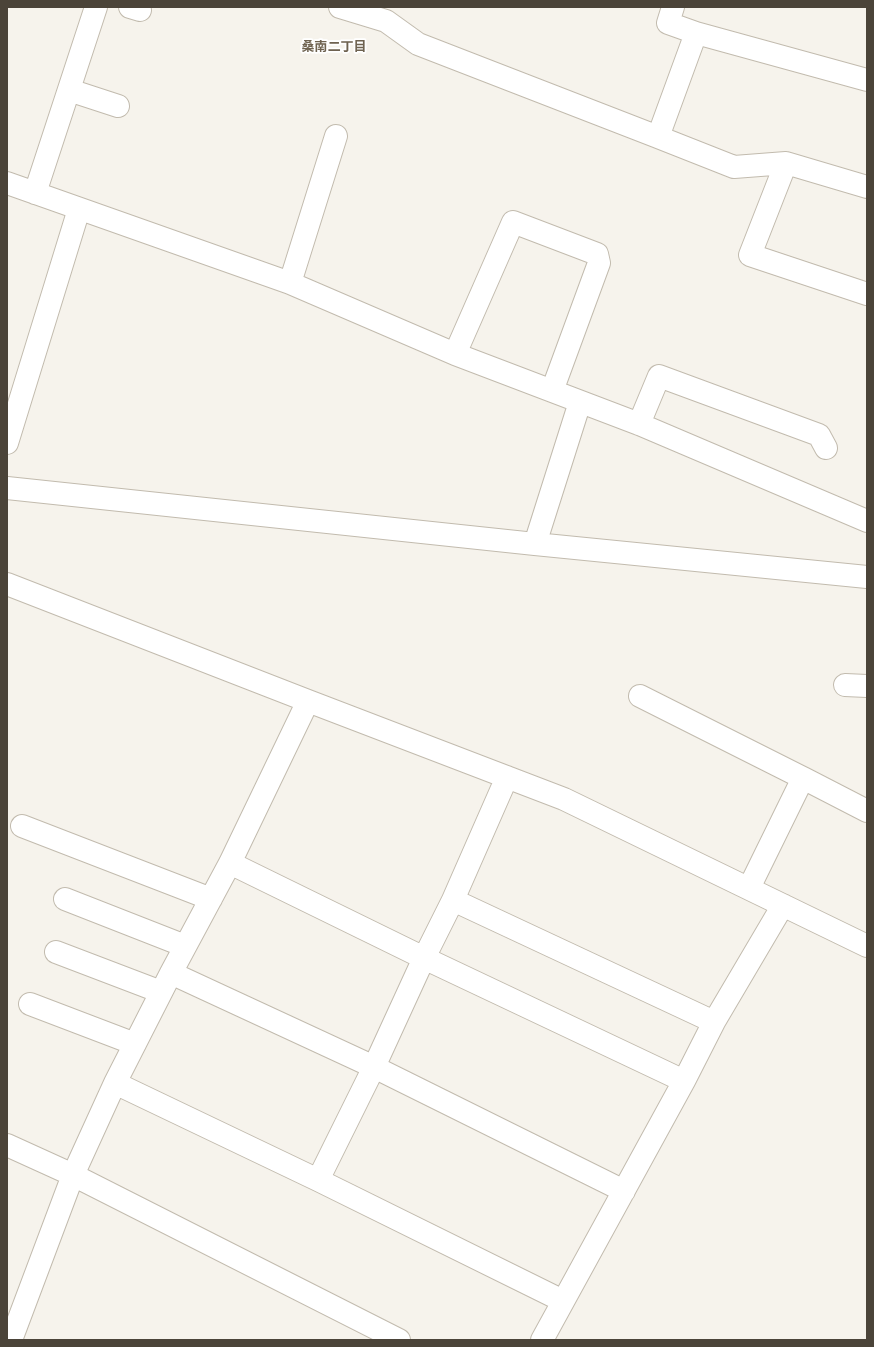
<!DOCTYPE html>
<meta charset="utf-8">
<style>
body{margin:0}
#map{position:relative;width:874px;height:1347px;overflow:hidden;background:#f6f3ec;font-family:"Alegreya Sans",sans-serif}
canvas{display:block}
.frame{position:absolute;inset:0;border:8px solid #4b4439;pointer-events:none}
</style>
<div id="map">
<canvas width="874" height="1347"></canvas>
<div class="frame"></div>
</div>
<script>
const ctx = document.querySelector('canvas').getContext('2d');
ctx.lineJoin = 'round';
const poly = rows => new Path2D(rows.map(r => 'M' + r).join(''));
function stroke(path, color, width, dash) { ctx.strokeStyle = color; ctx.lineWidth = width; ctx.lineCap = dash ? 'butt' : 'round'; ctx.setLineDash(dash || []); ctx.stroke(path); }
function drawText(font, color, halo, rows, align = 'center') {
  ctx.font = font + ' "Alegreya Sans","Noto Sans JP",sans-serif'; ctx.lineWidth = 3.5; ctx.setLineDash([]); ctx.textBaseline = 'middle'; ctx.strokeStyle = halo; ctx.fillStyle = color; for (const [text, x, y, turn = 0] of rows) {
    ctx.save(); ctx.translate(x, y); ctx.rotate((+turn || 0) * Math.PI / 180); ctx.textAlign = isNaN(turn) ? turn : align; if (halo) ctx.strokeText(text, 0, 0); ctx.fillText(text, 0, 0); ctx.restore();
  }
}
const minor = poly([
 [130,7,140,10],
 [340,7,386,21,418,44,658,137,696,33,867,80],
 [673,7,668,23,696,33],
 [69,90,118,106],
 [658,137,734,167,786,163,867,187],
 [786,163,750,255,867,294],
 [7,183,290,283,455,354,639,424,867,521],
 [35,193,96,7],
 [290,283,336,136],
 [455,354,513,222,597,254,599,263,552,391],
 [639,424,659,376,819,435,826,448],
 [7,443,79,209],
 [7,488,535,544,867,577],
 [535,544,580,402],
 [7,584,308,701,564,799,867,946],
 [845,685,867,686],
 [640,696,803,778],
 [22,826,211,899],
 [230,863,424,958,684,1081],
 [749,888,803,778,867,811],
 [65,899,185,946],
 [453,900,507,777],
 [56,952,161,992],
 [171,973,374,1067,624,1191],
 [30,1004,135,1044],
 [115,1083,318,1180,563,1301],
 [7,1145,73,1175,399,1340],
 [318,1180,374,1067,424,958,453,900,714,1022],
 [11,1340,73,1175,115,1083,171,973,230,863,308,701],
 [542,1340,684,1081,714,1022,783,905]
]);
stroke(minor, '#c2bbae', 24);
stroke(minor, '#fff', 22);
drawText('bold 13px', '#6e6250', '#fff', [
 ["桑南二丁目",334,47]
]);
</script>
